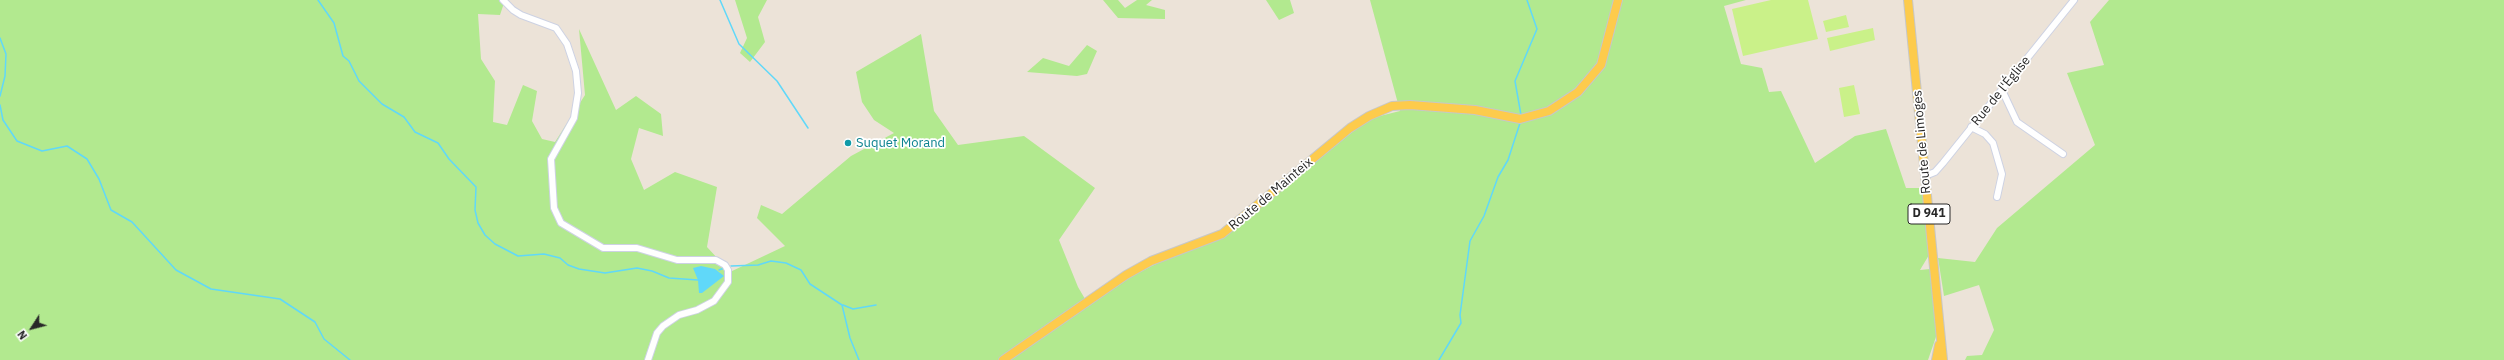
<!DOCTYPE html>
<meta charset="utf-8">
<style>
body{margin:0}
#map{position:relative;width:2504px;height:360px;overflow:hidden;background:#ece3d8;font-family:"IBM Plex Sans",sans-serif}
canvas{display:block}
.north{position:absolute;left:12px;top:308px;width:40px;height:40px;-webkit-text-stroke:3px #fff;paint-order:stroke;rotate:234deg;font-size:11px;font-weight:700;line-height:16px;text-align:center;color:#282828}
.north::after{content:'';display:block;margin:auto;width:14px;height:18px;background:#282828;clip-path:polygon(50% 0,100% 100%,50% 72%,0 100%)}
</style>
<div id="map">
<canvas width="2504" height="360"></canvas>
<div class="north">N</div>
</div>
<script>
const ctx = document.querySelector('canvas').getContext('2d');
ctx.lineJoin = 'round';
function paint(path, color) { ctx.fillStyle = color; ctx.fill(path, 'evenodd'); }
const poly = rows => new Path2D(rows.map(r => 'M' + r).join(''));
function stroke(path, color, width, dash) { ctx.strokeStyle = color; ctx.lineWidth = width; ctx.lineCap = dash ? 'butt' : 'round'; ctx.setLineDash(dash || []); ctx.stroke(path); }
function drawText(font, color, halo, rows, align = 'center') {
  ctx.font = font + ' "IBM Plex Sans",sans-serif'; ctx.lineWidth = 3.5; ctx.setLineDash([]); ctx.textBaseline = 'middle'; ctx.strokeStyle = halo; ctx.fillStyle = color; for (const [text, x, y, turn = 0] of rows) {
    ctx.save(); ctx.translate(x, y); ctx.rotate((+turn || 0) * Math.PI / 180); ctx.textAlign = isNaN(turn) ? turn : align; if (halo) ctx.strokeText(text, 0, 0); ctx.fillText(text, 0, 0); ctx.restore();
  }
}
paint(poly([
 [0,0,505,0,500,15,478,14,481,59,495,81,493,122,507,125,523,85,537,91,532,121,542,139,555,142,585,95,579,29,616,110,636,96,661,114,663,136,639,128,631,159,644,190,675,172,717,187,707,247,730,272,785,246,757,218,761,205,782,214,851,156,894,133,874,120,862,102,856,72,921,34,934,111,958,145,1024,136,1095,188,1059,240,1078,287,1088,304,1124,280,1247,218,1368,119,1400,111,1370,0,1746,0,1724,6,1741,64,1762,68,1769,92,1781,91,1815,163,1855,136,1886,129,1906,188,1922,188,1929,255,1920,270,1930,269,1937,334,1928,360,0,360],
 [735,0,767,0,758,17,765,42,750,62,740,53,747,38],
 [1103,0,1118,0,1125,8,1137,0,1152,0,1146,5,1165,10,1165,19,1118,18],
 [1266,0,1290,0,1294,13,1279,20],
 [2109,0,2504,0,2504,360,1965,360,1967,356,1982,355,1994,330,1979,285,1944,296,1938,258,1975,262,1997,228,2095,145,2067,73,2104,65,2090,22],
 [1087,45,1097,51,1087,74,1077,76,1027,72,1043,58,1069,66]
]), '#b2e98f');
paint(poly([
 [1771,0,1808,0,1818,39,1743,56,1732,9],
 [1846,15,1849,27,1826,32,1823,21],
 [1873,28,1875,40,1830,51,1827,38],
 [1854,85,1860,114,1844,117,1839,88]
]), '#caf189');
paint(poly([
 [701,266,715,269,724,276,702,293,699,293,698,280,693,268]
]), '#60d8f9');
stroke(poly([
 [318,0,334,23,343,56,349,61,359,81,382,104,404,117,415,132,438,143,449,159,476,187,475,210,478,223,485,235,495,244,518,256,544,254,560,258,568,265,579,269,605,273,637,268,652,271,669,278,698,280],
 [720,0,739,44,777,81,808,128],
 [0,38,6,54,5,76,0,96],
 [0,105,3,120,17,141,42,151,67,146,87,159,99,179,111,210,132,222,176,270,211,289,280,299,315,322,324,339,350,360],
 [1521,115,1515,81,1537,29,1527,0],
 [731,266,758,265,771,261,786,263,801,270,810,284,842,305,850,338,859,360],
 [719,270,724,268],
 [843,305,853,309,876,305],
 [1439,360,1461,323,1460,315,1470,241,1484,216,1498,177,1508,160,1520,123]
]), '#60d8f9', 1.5);
const minor = poly([
 [503,0,513,10,521,15,556,28,567,44,576,71,578,93,574,118,551,159,554,208,561,223,603,248,637,248,677,260,716,260,725,265,728,270,728,282,714,301,697,310,679,315,663,326,657,333,648,360],
 [2002,90,2017,122,2063,154],
 [1971,127,1985,134,1993,143,2002,174,1997,197],
 [1925,176,1935,172,1943,163,2074,0]
]);
const major = poly([
 [1908,0,1943,360],
 [1003,360,1126,275,1151,261,1222,234,1350,128,1369,116,1392,106,1410,105,1475,110,1520,119,1549,111,1578,92,1601,65,1618,0],
 [1936,360,1939,345]
]);
stroke(minor, '#cdd2e3', 8);
stroke(major, '#c7c7c7', 10);
stroke(minor, '#fff', 6);
stroke(major, '#fdcb4c', 8);
for (const [x, y, r, color] of [
 [848,143,4,"#0f9aa8"]
]) { const dot = new Path2D(); dot.arc(x, y, r, 0, 2 * Math.PI); ctx.fillStyle = color; ctx.fill(dot); stroke(dot, '#fff', 1.5); }
for (const [x, y, w] of [
 [1929,214,42]
]) { const box = new Path2D(); box.roundRect(x - w / 2, y - 10, w, 20, 3); ctx.fillStyle = '#fff'; ctx.fill(box); stroke(box, '#282828', 1); }
drawText('bold 12px', '#282828', null, [
 ["D 941",1929,214]
]);
drawText('13px', '#282828', '#fff', [
 ["Rue de l'Église",2001,91,-51],
 ["Route de Limoges",1922,142,-95],
 ["Route de Mainteix",1271,194,-40]
]);
drawText('13px', '#0d838f', '#fff', [
 ["Suquet Morand",856,143]
], 'left');
</script>
